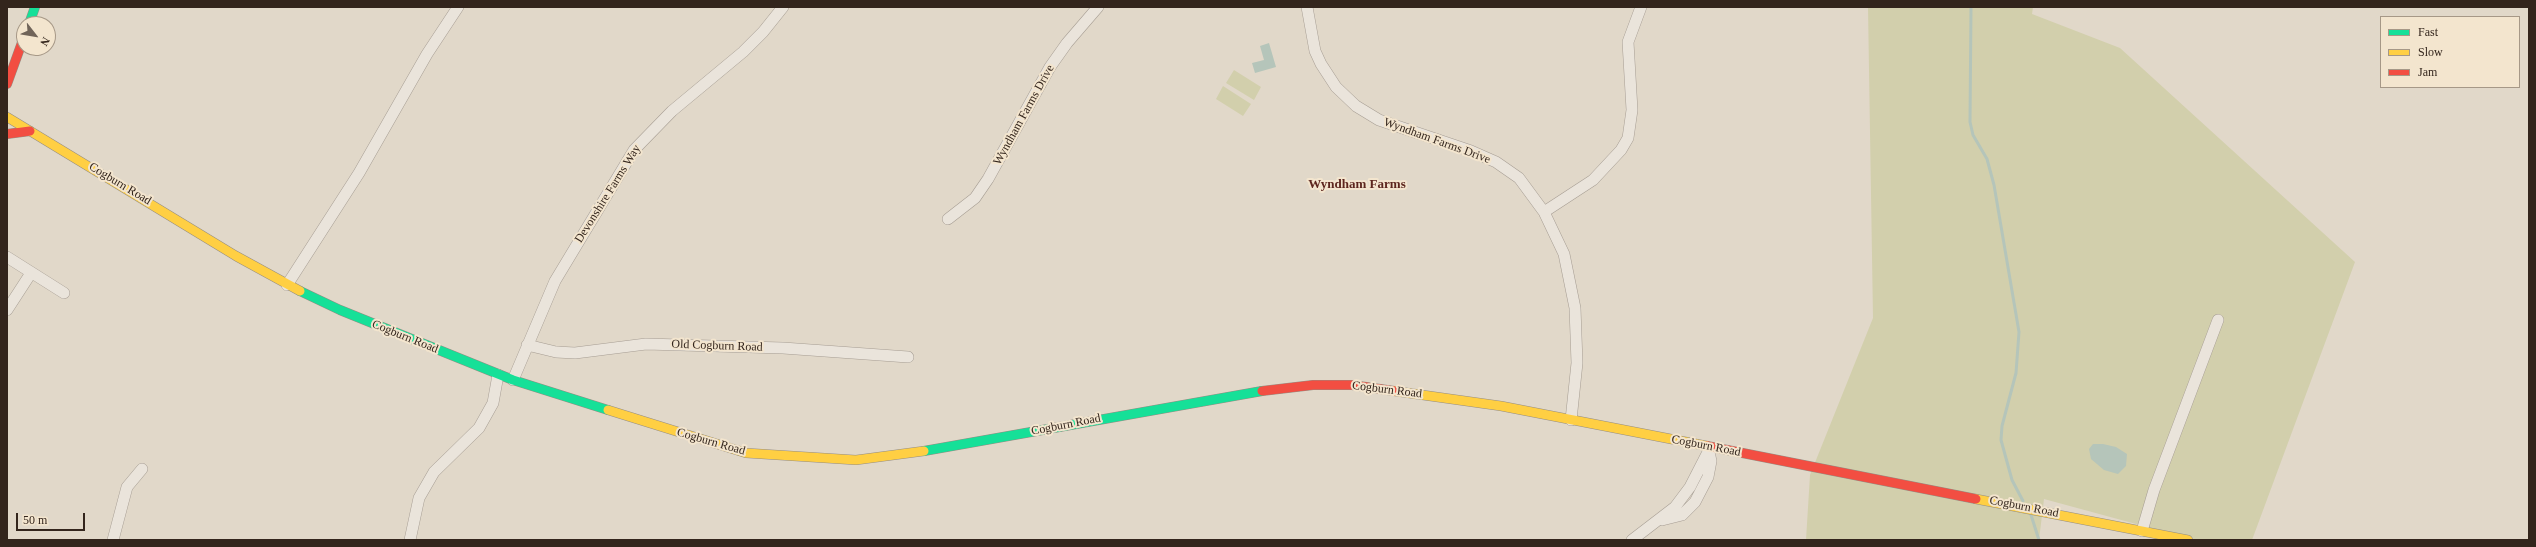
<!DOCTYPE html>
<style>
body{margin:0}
#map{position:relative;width:2536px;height:547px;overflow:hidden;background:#e1d8c9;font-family:"Times New Roman",serif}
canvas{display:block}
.frame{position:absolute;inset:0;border:8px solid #33251c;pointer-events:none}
.legend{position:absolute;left:2380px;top:16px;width:140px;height:72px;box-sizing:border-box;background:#f3e5ce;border:1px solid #a69887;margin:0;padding:5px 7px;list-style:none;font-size:12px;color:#33251c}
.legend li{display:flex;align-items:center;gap:8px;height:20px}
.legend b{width:20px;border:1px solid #a69887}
.north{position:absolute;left:16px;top:16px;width:40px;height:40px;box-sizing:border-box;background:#f3e5ce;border:1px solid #a69887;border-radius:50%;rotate:121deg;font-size:11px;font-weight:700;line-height:16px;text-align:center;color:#33251c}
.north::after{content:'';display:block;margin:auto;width:14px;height:18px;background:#706459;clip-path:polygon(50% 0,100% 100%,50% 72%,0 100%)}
.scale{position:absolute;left:16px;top:513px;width:69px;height:18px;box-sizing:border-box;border:2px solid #33251c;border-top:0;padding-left:5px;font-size:12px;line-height:14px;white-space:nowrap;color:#33251c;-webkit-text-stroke:3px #f3e5ce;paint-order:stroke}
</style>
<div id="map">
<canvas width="2536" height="547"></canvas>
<div class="frame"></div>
<ul class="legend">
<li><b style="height:5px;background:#16e098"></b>Fast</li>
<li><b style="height:5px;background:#ffcf43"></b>Slow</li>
<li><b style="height:5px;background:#f24e42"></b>Jam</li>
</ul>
<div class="north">N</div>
<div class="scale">50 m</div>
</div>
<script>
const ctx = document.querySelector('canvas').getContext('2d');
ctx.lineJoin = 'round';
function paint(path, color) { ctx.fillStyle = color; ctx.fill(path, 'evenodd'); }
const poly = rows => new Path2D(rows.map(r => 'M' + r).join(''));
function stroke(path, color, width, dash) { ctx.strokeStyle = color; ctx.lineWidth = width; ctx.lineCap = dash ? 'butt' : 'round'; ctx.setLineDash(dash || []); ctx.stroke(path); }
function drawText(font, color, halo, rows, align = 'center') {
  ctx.font = font + ' "Times New Roman",serif'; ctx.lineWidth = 4; ctx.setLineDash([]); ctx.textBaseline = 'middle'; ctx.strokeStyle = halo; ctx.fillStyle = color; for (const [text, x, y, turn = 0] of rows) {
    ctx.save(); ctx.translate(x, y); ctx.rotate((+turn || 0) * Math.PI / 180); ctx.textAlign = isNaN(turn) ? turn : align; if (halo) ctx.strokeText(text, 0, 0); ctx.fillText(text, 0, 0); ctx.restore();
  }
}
paint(poly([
 [1868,7,2033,7,2032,14,2120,48,2355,262,2252,540,2195,540,2044,499,2039,540,1806,540,1810,475,1873,318],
 [1234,70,1261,87,1254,100,1226,83],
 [1223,86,1251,104,1243,116,1216,99]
]), '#d2cfac');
paint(poly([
 [1269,43,1276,67,1255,73,1252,63,1264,60,1260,46],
 [2093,444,2103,444,2116,447,2127,454,2126,466,2118,474,2104,470,2091,459,2089,449]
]), '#b5c5ba');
stroke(poly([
 [1971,7,1970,122,1973,135,1987,159,1994,185,2019,332,2016,373,2002,426,2001,440,2012,480,2023,501],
 [2031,515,2039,540]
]), '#b5c5ba', 3);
const street = poly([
 [1307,7,1315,51,1321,64,1336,87,1356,106,1379,120,1471,151,1496,162,1519,178,1544,212,1564,254,1575,308,1577,363,1571,420],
 [1544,212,1593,180,1621,150,1628,138,1632,110,1628,42,1641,7],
 [948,219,975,198,988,179,1050,67,1067,43,1098,7],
 [7,257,64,293],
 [287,285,359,173,427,54,458,7],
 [7,310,31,273],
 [527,345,556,352,575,353,646,344,783,348,908,357],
 [513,380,555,281,634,150,672,111,743,52,763,32,783,7],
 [1662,520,1682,515,1695,502,1708,477,1711,461,1709,452],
 [2142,531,2154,490,2218,320],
 [113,540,127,487,142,469],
 [410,540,419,498,434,472,479,428,493,403,498,375],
 [1632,540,1675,507,1690,487,1709,450]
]);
const fast = poly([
 [29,24,35,7],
 [300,291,340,310,513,380,608,410],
 [924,451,1262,391]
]);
const slow = poly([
 [7,117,236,256,300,291],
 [1394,391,1501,406,1707,446],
 [608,410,746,453,856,460,924,451],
 [1976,499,2188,540]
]);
const jam = poly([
 [7,84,24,37],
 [7,134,30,131],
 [1262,391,1313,385,1352,385,1394,391],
 [1707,446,1976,499]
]);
stroke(street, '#a69d93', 12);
stroke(fast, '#958d83', 10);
stroke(slow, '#958d83', 10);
stroke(jam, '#958d83', 10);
stroke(street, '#eae4db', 11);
stroke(fast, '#16e098', 9);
stroke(slow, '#ffcf43', 9);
stroke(jam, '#f24e42', 9);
drawText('12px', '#33251c', '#f3e5ce', [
 ["Wyndham Farms Drive",1024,115,-61],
 ["Wyndham Farms Drive",1437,141,20],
 ["Cogburn Road",120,184,31],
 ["Devonshire Farms Way",608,194,-58],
 ["Cogburn Road",405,337,22],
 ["Old Cogburn Road",717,346,2],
 ["Cogburn Road",1387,390,7],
 ["Cogburn Road",1066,425,-11],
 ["Cogburn Road",711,442,16],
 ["Cogburn Road",1706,446,11],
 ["Cogburn Road",2024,507,11]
]);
drawText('bold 13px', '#5d261e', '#f3e5ce', [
 ["Wyndham Farms",1357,185]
]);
</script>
